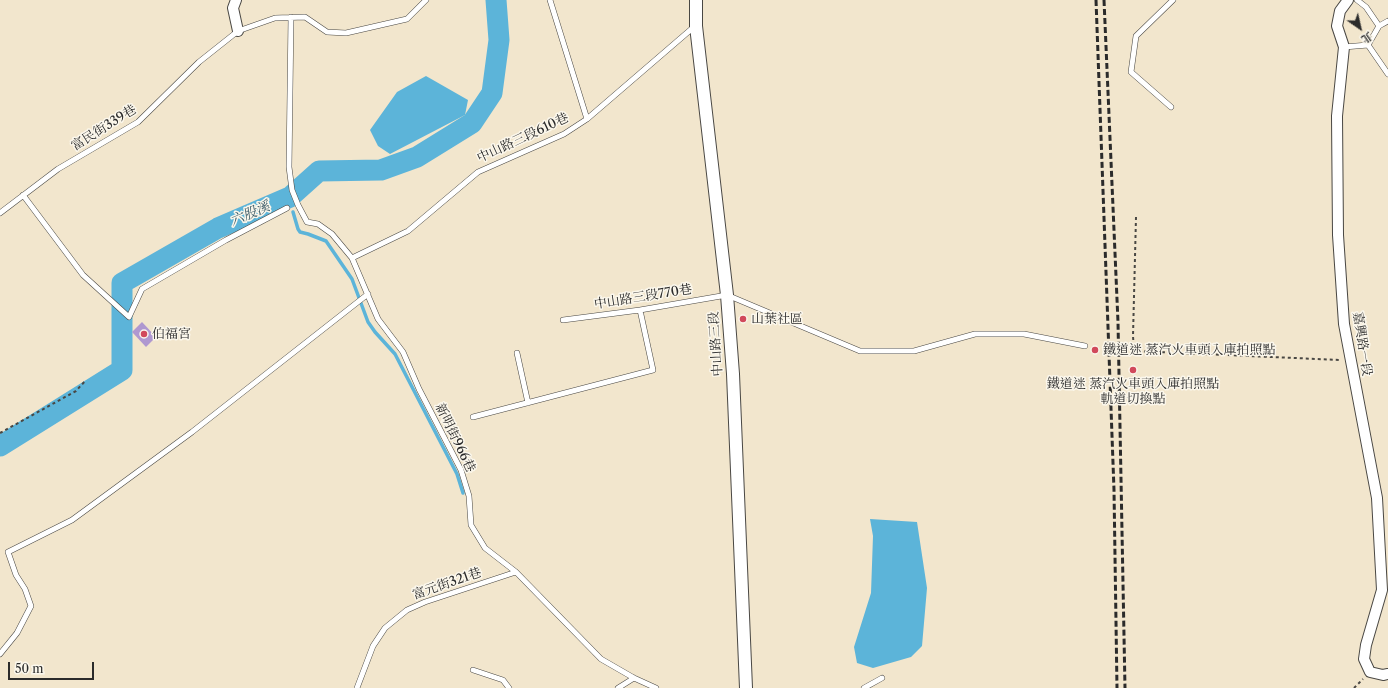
<!DOCTYPE html>
<meta charset="utf-8">
<style>
body{margin:0}
#map{position:relative;width:1388px;height:688px;overflow:hidden;background:#f2e6cd;font-family:"Libre Caslon Text","Noto Serif TC",serif}
canvas{display:block}
.north{position:absolute;left:1340px;top:8px;width:40px;height:40px;-webkit-text-stroke:3px #fbf7ec;paint-order:stroke;rotate:146deg;font-size:11px;font-weight:700;line-height:16px;text-align:center;color:#2b2b2b}
.north::after{content:'';display:block;margin:auto;width:14px;height:18px;background:#2b2b2b;clip-path:polygon(50% 0,100% 100%,50% 72%,0 100%)}
.scale{position:absolute;left:8px;top:662px;width:86px;height:18px;box-sizing:border-box;border:2px solid #2b2b2b;border-top:0;padding-left:5px;font-size:12px;line-height:14px;white-space:nowrap;color:#2b2b2b;-webkit-text-stroke:3px #fbf7ec;paint-order:stroke}
</style>
<div id="map">
<canvas width="1388" height="688"></canvas>
<div class="north">北</div>
<div class="scale">50 m</div>
</div>
<script>
const ctx = document.querySelector('canvas').getContext('2d');
ctx.lineJoin = 'round';
function paint(path, color) { ctx.fillStyle = color; ctx.fill(path, 'evenodd'); }
const poly = rows => new Path2D(rows.map(r => 'M' + r).join(''));
function stroke(path, color, width, dash) { ctx.strokeStyle = color; ctx.lineWidth = width; ctx.lineCap = dash ? 'butt' : 'round'; ctx.setLineDash(dash || []); ctx.stroke(path); }
function drawText(font, color, halo, rows, align = 'center') {
  ctx.font = font + ' "Libre Caslon Text","Noto Serif TC",serif'; ctx.lineWidth = 3; ctx.setLineDash([]); ctx.textBaseline = 'middle'; ctx.strokeStyle = halo; ctx.fillStyle = color; for (const [text, x, y, turn = 0] of rows) {
    ctx.save(); ctx.translate(x, y); ctx.rotate((+turn || 0) * Math.PI / 180); ctx.textAlign = isNaN(turn) ? turn : align; if (halo) ctx.strokeText(text, 0, 0); ctx.fillText(text, 0, 0); ctx.restore();
  }
}
paint(poly([
 [426,76,468,100,465,115,390,154,378,146,370,130,397,92],
 [870,519,917,522,927,588,922,646,911,657,873,668,857,663,854,647,871,593,873,536]
]), '#5cb4d9');
stroke(poly([
 [290,197,291,201],
 [293,212,298,229,300,232,308,234,326,241,352,279,368,322,375,332,395,354,457,474,463,493]
]), '#5cb4d9', 3.5);
stroke(poly([
 [0,446,122,370,122,283,218,228,290,197,319,171,381,170,417,157,472,123,492,93,499,40,496,0]
]), '#5cb4d9', 21);
paint(poly([
 [142,322,156,337,146,347,132,332]
]), '#af98d0');
const service = poly([
 [550,0,587,119],
 [291,17,289,167,292,190,298,205,307,222,318,224,332,234,352,258,378,319,403,352,419,389,461,470,469,496,471,525,485,548,516,572,601,659,634,678,656,688],
 [1379,26,1388,21],
 [1368,45,1388,74],
 [1344,47,1368,45,1379,26,1366,7,1357,0],
 [1171,107,1131,72,1136,36,1173,0],
 [23,195,83,275,129,317,142,289,226,240,287,208],
 [0,213,58,169,138,122,199,62,238,31,275,18,305,17,327,32,346,33,407,19,426,0],
 [352,258,408,231,478,172,564,134,587,119,695,26],
 [563,320,640,310,727,295,860,351,914,351,975,334,1024,334,1085,346],
 [517,353,528,403],
 [473,417,653,370,640,310],
 [0,654,17,633,31,606,25,589,16,575,8,552,72,520,192,432,368,294],
 [473,670,503,680,509,688],
 [357,688,373,646,385,628,407,610,425,602,516,572],
 [618,688,634,678],
 [864,688,882,678]
]);
const minor = poly([
 [236,0,233,8,238,31],
 [1348,0,1340,11,1337,26,1344,47,1337,116,1338,235,1344,324,1377,498,1382,590,1366,645,1364,659,1370,672,1383,675,1388,674]
]);
const tertiary = poly([
 [696,0,696,26,727,295,733,374,746,688]
]);
stroke(service, '#494743', 6);
stroke(minor, '#494743', 12);
stroke(tertiary, '#494743', 14);
stroke(poly([
 [1136,217,1133,336,1134,351,1340,360],
 [1092,348,1098,348],
 [0,433,76,391,86,380],
 [1354,688,1363,679]
]), '#494743', 2, [3, 3]);
stroke(service, '#fff', 5);
stroke(minor, '#fff', 10);
stroke(tertiary, '#fff', 12);
stroke(poly([
 [1096,0,1114,490,1117,688],
 [1104,0,1118,322,1125,688]
]), '#2b2b2b', 3, [6, 3]);
for (const [x, y, r, color] of [
 [743,319,4,"#d1495b"],
 [144,334,4,"#d1495b"],
 [1095,350,4,"#d1495b"],
 [1133,370,4,"#d1495b"]
]) { const dot = new Path2D(); dot.arc(x, y, r, 0, 2 * Math.PI); ctx.fillStyle = color; ctx.fill(dot); stroke(dot, '#fbf7ec', 1.5); }
drawText('13px', '#2b2b2b', '#fbf7ec', [
 ["富民街339巷",104,128,-32],
 ["中山路三段610巷",523,138,-25],
 ["中山路三段770巷",643,297,-9],
 ["中山路三段",716,344,-94],
 ["嘉興路一段",1362,344,81],
 ["新明街966巷",455,438,64],
 ["富元街321巷",447,584,-19]
]);
drawText('13px', '#2b2b2b', '#fbf7ec', [
 ["山葉社區",751,319],
 ["伯福宮",152,334],
 ["鐵道迷 蒸汽火車頭入庫拍照點",1103,350],
 ["鐵道迷 蒸汽火車頭入庫拍照點",1133,384,"center"],
 ["軌道切換點",1133,399,"center"]
], 'left');
drawText('italic 14px', '#3c5b68', '#fbf7ec', [
 ["六股溪",250,214,-23]
]);
</script>
